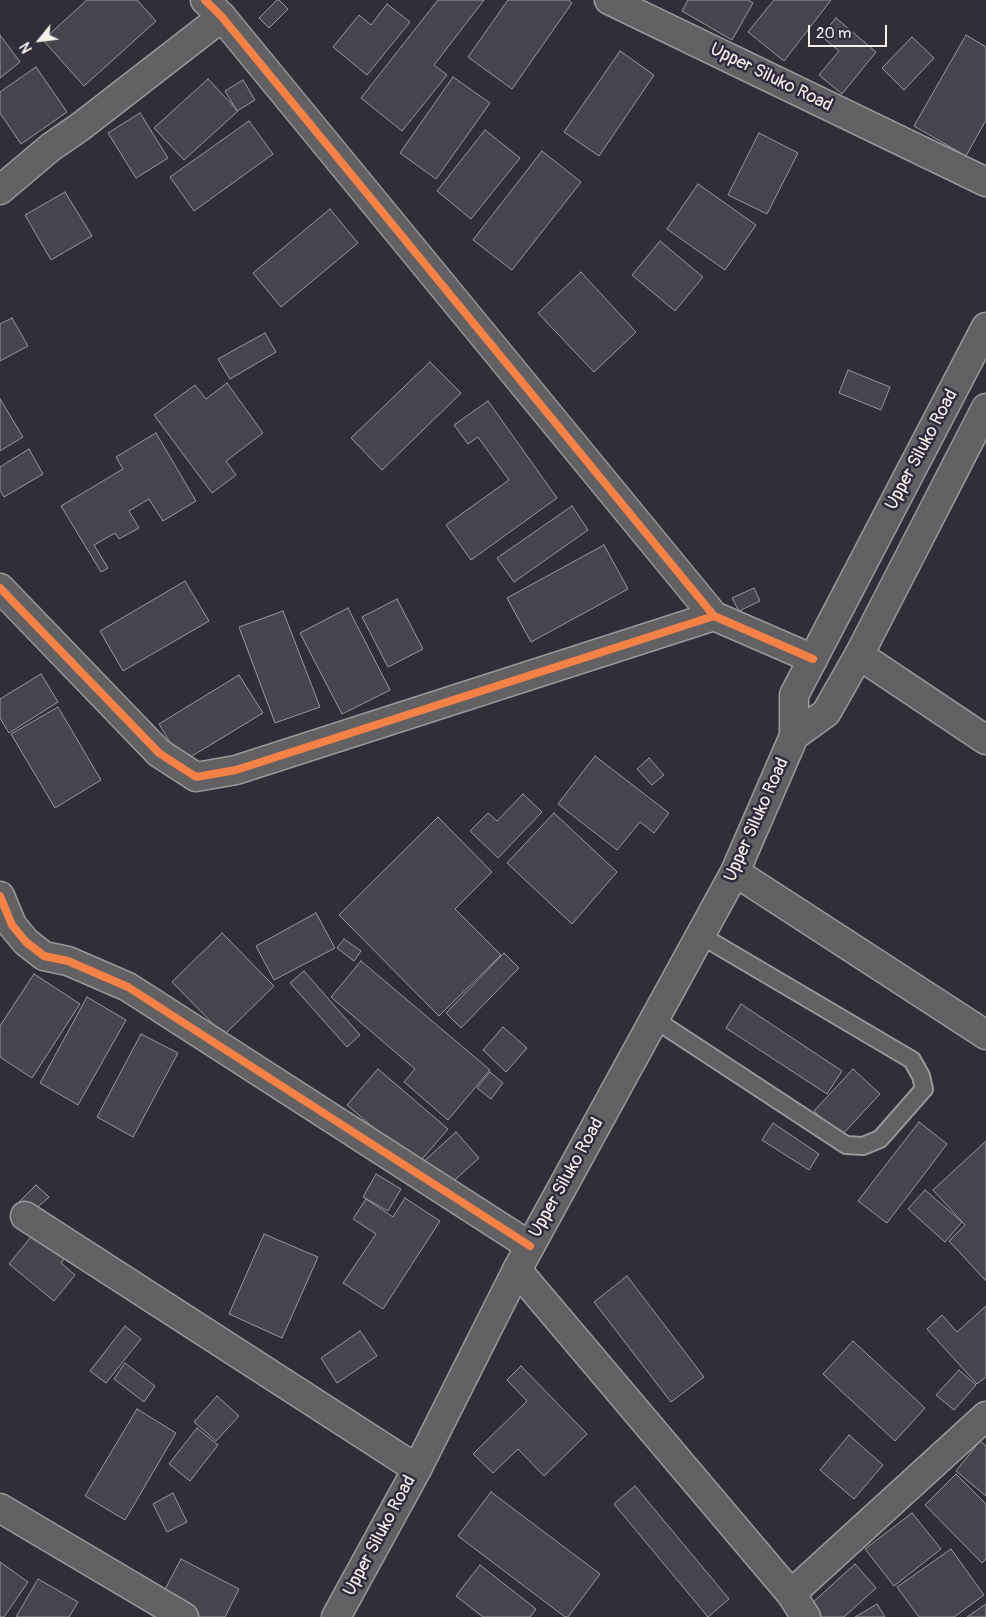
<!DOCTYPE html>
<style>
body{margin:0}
#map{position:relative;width:986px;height:1617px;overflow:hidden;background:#312e39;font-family:Pangolin,sans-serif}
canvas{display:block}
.north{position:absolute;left:15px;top:15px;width:50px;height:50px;-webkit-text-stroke:4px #2f2a3d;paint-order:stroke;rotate:241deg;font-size:14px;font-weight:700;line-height:20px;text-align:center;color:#f4f1e8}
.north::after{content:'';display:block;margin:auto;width:18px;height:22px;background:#f4f1e8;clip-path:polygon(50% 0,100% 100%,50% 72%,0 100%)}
.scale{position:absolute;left:808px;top:25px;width:79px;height:22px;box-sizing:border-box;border:2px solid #f4f1e8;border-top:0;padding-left:6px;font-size:15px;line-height:18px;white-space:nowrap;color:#f4f1e8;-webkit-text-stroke:4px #2f2a3d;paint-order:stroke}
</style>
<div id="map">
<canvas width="986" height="1617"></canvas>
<div class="north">N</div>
<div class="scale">20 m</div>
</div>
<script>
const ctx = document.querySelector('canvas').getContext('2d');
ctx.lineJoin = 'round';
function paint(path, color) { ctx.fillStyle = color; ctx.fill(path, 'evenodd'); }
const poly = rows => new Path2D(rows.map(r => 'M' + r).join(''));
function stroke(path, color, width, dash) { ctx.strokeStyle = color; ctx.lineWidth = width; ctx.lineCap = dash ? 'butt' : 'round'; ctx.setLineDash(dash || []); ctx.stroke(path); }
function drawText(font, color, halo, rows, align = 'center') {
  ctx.font = font + ' Pangolin,sans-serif'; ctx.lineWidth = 5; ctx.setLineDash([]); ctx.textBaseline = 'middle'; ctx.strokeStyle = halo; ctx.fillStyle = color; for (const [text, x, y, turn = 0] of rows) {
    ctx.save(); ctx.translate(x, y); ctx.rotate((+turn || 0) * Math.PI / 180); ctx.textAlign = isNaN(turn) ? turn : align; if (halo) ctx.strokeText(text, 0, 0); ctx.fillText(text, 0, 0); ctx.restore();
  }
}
const building = poly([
 [87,0,137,0,156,21,84,86,43,40,87,0],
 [277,0,279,0,288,9,269,28,259,18,277,0],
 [438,0,484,0,434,65,447,75,402,131,361,98,438,0],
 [508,0,569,0,572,3,512,89,468,57,508,0],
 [688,0,748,0,753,3,732,40,682,11,688,0],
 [774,0,831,0,784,61,748,32,774,0],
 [387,4,410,22,367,75,333,47,359,15,371,25,387,4],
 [836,18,876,52,842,94,819,75,839,51,821,36,836,18],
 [0,35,20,62,0,78,0,35],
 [966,35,986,47,986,120,966,156,914,126,966,35],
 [912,37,934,58,904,90,882,68,912,37],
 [620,51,654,75,599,156,564,132,620,51],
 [36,67,67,112,21,144,0,113,0,92,36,67],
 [453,77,490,103,436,179,400,153,453,77],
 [208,79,238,111,184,160,154,128,208,79],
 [243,80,255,100,237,111,225,91,243,80],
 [140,113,168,158,136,178,108,133,140,113],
 [249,121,273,154,194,211,170,177,249,121],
 [485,130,520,158,471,219,437,191,485,130],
 [759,133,798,153,767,214,728,195,759,133],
 [542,151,581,182,512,270,473,240,542,151],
 [698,184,756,225,725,270,667,229,698,184],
 [65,192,92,236,51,260,25,215,65,192],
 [330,209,358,243,281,307,253,273,330,209],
 [660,241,703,277,675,311,632,275,660,241],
 [581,272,636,332,594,372,538,313,581,272],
 [12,318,28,346,0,361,0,324,12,318],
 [265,333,276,352,230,379,218,359,265,333],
 [430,362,461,393,382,470,351,438,430,362],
 [848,370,890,387,881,410,839,393,848,370],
 [227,383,263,433,226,461,236,475,212,493,154,415,195,385,206,399,227,383],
 [0,399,23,437,0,451,0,399],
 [488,401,557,498,471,560,446,525,509,480,478,437,468,444,454,425,488,401],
 [156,433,196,501,163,521,149,499,129,511,139,528,119,539,115,533,94,545,108,568,101,572,61,506,123,469,116,457,156,433],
 [29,449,43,474,4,497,0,490,0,467,29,449],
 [572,506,588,530,514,582,497,558,572,506],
 [604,545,628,589,531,642,507,598,604,545],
 [185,581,209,621,123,671,100,631,185,581],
 [754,588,760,601,739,611,732,598,754,588],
 [397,599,423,649,388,667,362,617,397,599],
 [348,608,390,690,342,714,300,633,348,608],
 [283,611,320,707,275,723,239,627,283,611],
 [41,674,58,702,9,733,0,718,0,699,41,674],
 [239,675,263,713,182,762,159,724,239,675],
 [58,707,101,780,55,808,11,734,58,707],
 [595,756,669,813,654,833,640,822,617,850,558,804,595,756],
 [649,758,664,775,652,785,637,769,649,758],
 [523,794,542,812,498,858,470,831,488,813,497,821,523,794],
 [554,813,617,872,572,924,507,863,554,813],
 [438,817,492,872,455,909,501,955,439,1016,339,915,438,817],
 [316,913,335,948,274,980,256,946,316,913],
 [222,933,274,986,224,1035,172,982,222,933],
 [344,939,361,951,354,961,337,948,344,939],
 [504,953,519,968,461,1028,446,1013,504,953],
 [361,961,490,1070,448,1120,404,1082,415,1069,331,997,361,961],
 [304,971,360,1035,347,1047,290,983,304,971],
 [34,974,80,1004,32,1078,0,1057,0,1026,34,974],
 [87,997,126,1020,78,1105,40,1083,87,997],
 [741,1004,842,1071,827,1094,726,1028,741,1004],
 [503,1027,527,1048,506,1072,483,1050,503,1027],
 [141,1034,178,1053,133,1137,97,1117,141,1034],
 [378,1069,448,1129,417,1165,347,1105,378,1069],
 [853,1069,880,1094,841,1136,814,1111,853,1069],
 [490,1072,503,1083,491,1099,477,1088,490,1072],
 [919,1122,947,1144,887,1223,858,1201,919,1122],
 [773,1123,819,1154,809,1170,762,1140,773,1123],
 [456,1132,479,1158,446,1188,423,1162,456,1132],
 [986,1141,986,1281,949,1241,965,1225,933,1190,986,1141],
 [376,1174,401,1189,388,1211,363,1197,376,1174],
 [36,1185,49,1197,28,1216,16,1205,36,1185],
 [925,1190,962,1222,945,1242,908,1209,925,1190],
 [405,1198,440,1221,383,1309,343,1283,376,1234,353,1219,366,1199,393,1217,405,1198],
 [39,1227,70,1252,61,1263,75,1275,54,1301,9,1264,39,1227],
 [264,1234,318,1257,282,1338,229,1314,264,1234],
 [627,1276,704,1377,671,1402,594,1302,627,1276],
 [986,1306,986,1377,977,1384,927,1329,942,1315,957,1332,986,1306],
 [125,1326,141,1339,106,1383,90,1371,125,1326],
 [360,1331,377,1356,337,1383,321,1358,360,1331],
 [853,1341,925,1408,895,1441,823,1374,853,1341],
 [125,1363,155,1386,144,1402,114,1379,125,1363],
 [521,1366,587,1434,544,1476,518,1449,493,1473,473,1454,527,1401,507,1380,521,1366],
 [959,1370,976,1385,954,1410,936,1395,959,1370],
 [217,1396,239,1416,216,1441,194,1422,217,1396],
 [137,1409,176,1433,125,1520,85,1496,137,1409],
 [197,1428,218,1445,190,1481,169,1464,197,1428],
 [849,1435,883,1465,854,1499,820,1470,849,1435],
 [980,1441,986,1446,986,1496,956,1471,980,1441],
 [956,1474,986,1504,986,1559,982,1563,925,1505,956,1474],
 [635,1486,729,1599,708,1617,614,1504,635,1486],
 [491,1492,600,1574,568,1617,565,1617,458,1536,491,1492],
 [173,1493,187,1522,167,1532,153,1504,173,1493],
 [912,1513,941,1549,894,1586,865,1549,912,1513],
 [951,1549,984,1595,954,1617,919,1617,897,1587,951,1549],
 [181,1559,239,1589,225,1617,199,1617,161,1597,181,1559],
 [0,1562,28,1582,4,1617,0,1617,0,1562],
 [855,1564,876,1588,844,1617,821,1617,810,1605,855,1564],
 [480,1565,536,1609,530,1617,483,1617,456,1596,480,1565],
 [38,1579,78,1602,69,1617,16,1617,38,1579],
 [877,1604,885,1617,855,1617,877,1604],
 [986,1604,986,1617,967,1617,986,1604]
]);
paint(building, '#46444c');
stroke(building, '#9a989b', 1);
const lane = poly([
 [654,1019,846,1145,863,1146,880,1139,924,1089,921,1076,912,1060,700,935]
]);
const street = poly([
 [609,0,986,182],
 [0,190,51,147,80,127,222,17],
 [0,588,159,753,196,777,236,770,714,616],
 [859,655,986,740],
 [735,872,986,1035],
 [0,896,12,925,26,942,44,956,68,961,128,987,530,1246],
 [25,1216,417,1469],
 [517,1270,791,1594,806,1617],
 [0,1508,184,1617],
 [791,1594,986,1416]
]);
const secondary = poly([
 [205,0,222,17,714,616,813,659]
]);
const primary = poly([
 [794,736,826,713,859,655,986,408],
 [336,1617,417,1469,517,1270,735,872,794,736,794,695,986,327]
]);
stroke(lane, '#9a989b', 20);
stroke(street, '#9a989b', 31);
stroke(secondary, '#9a989b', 31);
stroke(primary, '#9a989b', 31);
stroke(lane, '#626063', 16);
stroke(street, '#626063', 28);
stroke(secondary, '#626063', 28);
stroke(primary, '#626063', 28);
stroke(poly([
 [205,0,222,17,714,616,813,659],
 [0,588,159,753,196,777,236,770,714,616],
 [0,896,12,925,26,942,44,956,68,961,128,987,530,1246]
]), '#f48246', 8);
drawText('18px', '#f4f1e8', '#2f2a3d', [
 ["Upper Siluko Road",771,78,26],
 ["Upper Siluko Road",922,450,-62],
 ["Upper Siluko Road",757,820,-66],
 ["Upper Siluko Road",567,1178,-61],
 ["Upper Siluko Road",380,1536,-62]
]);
</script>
